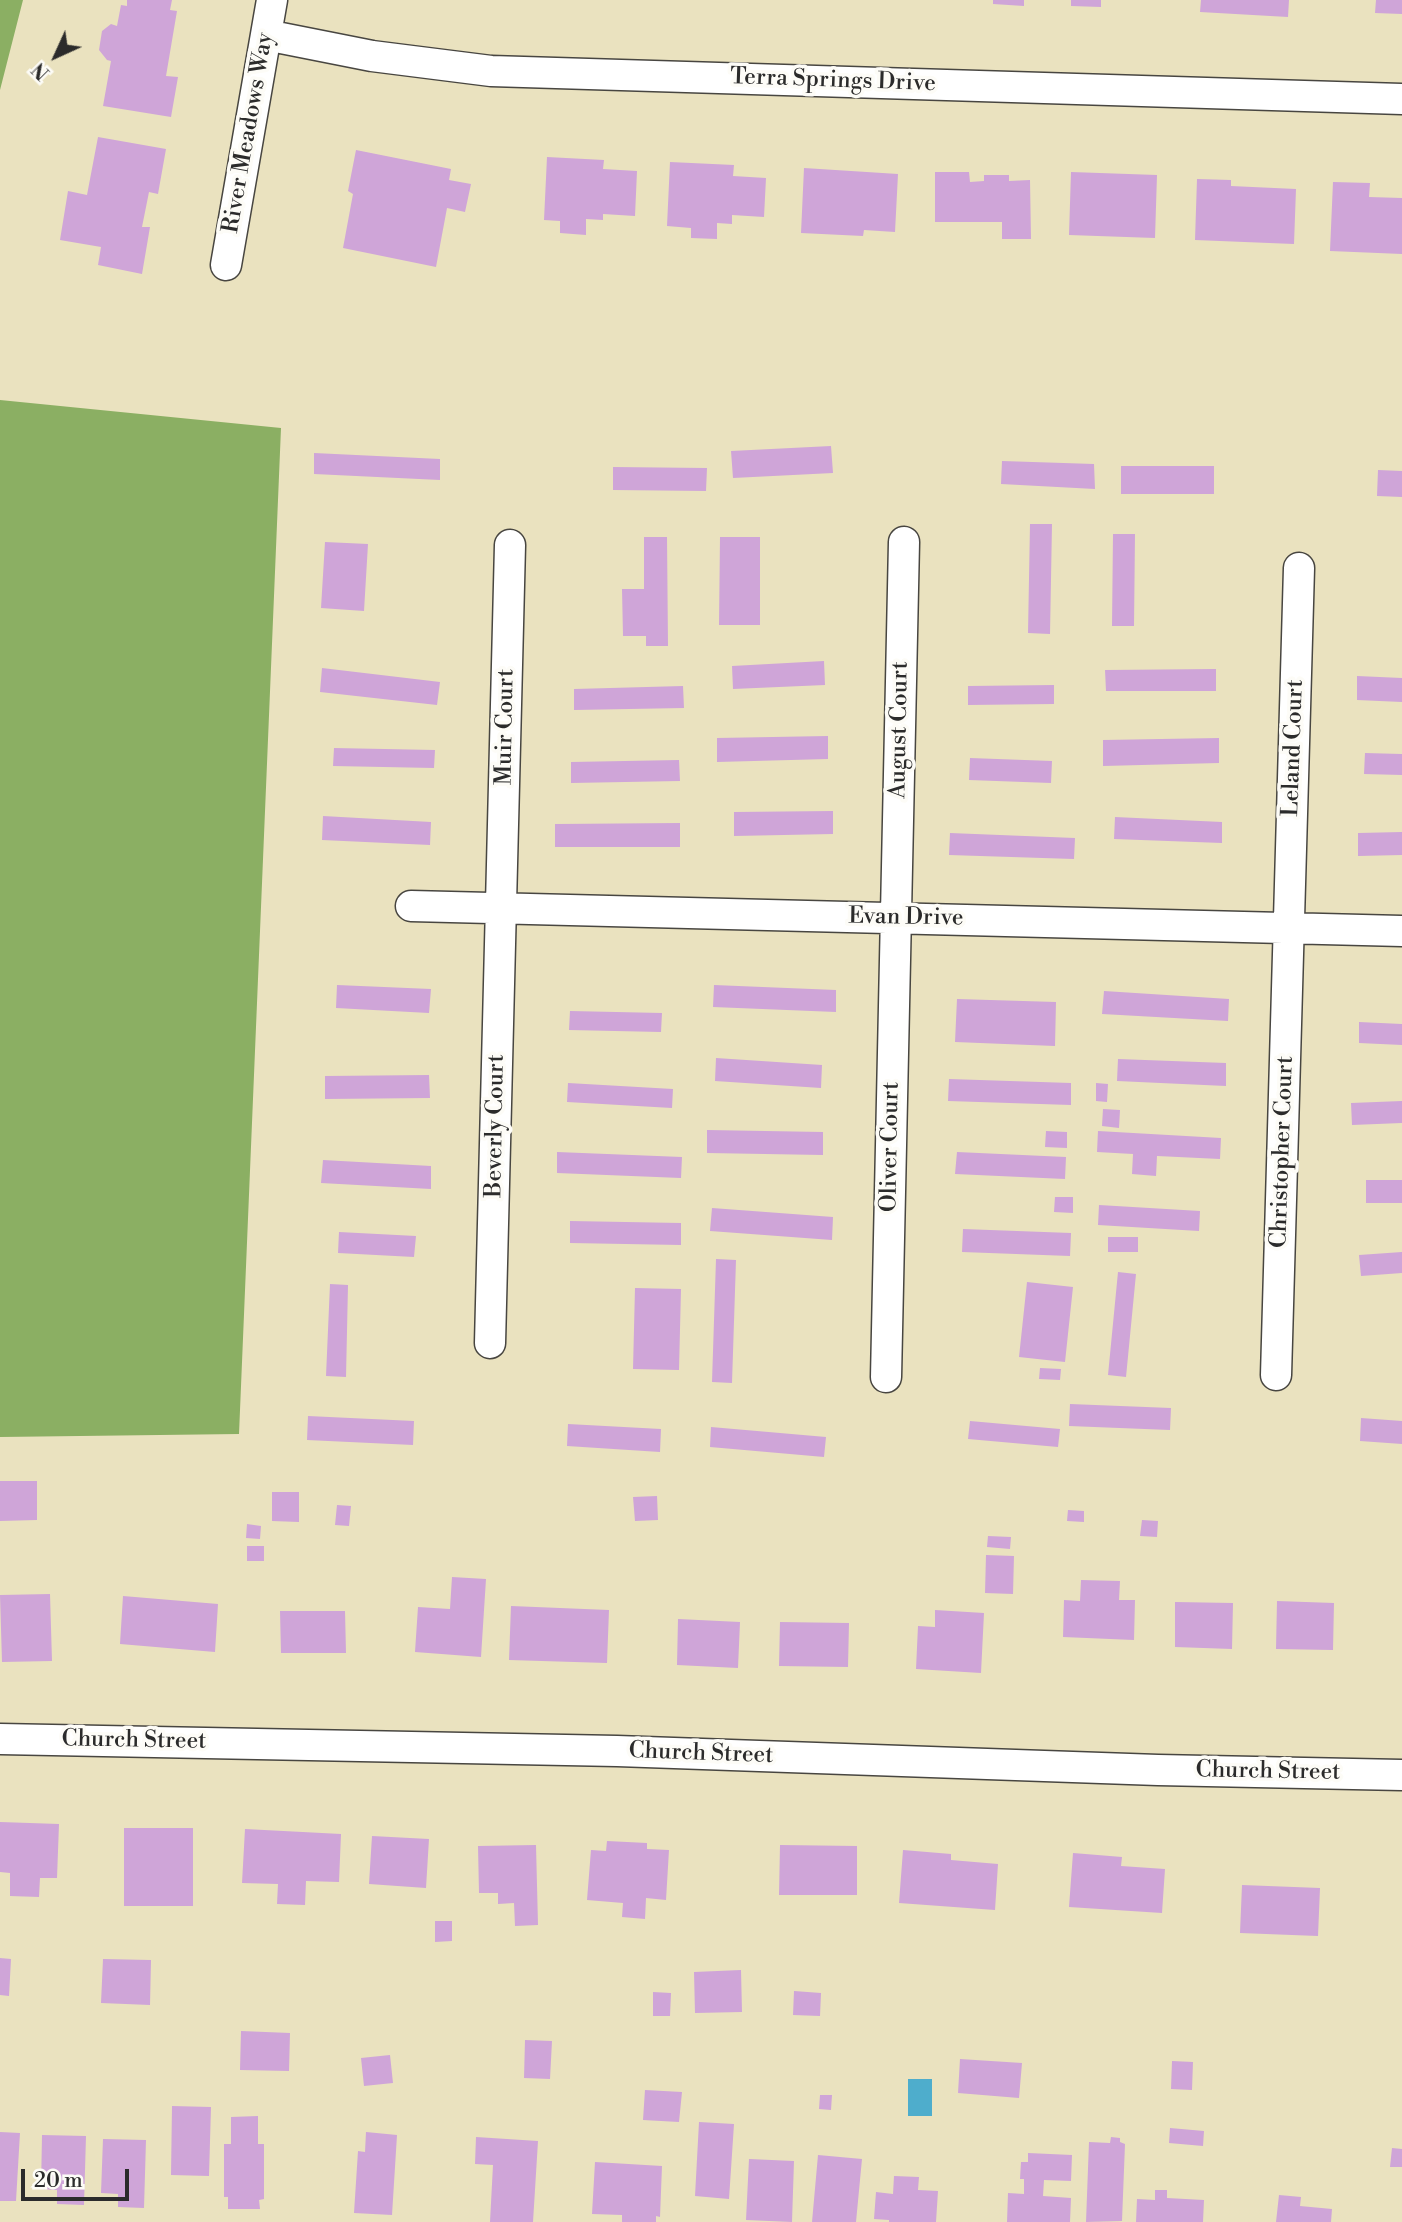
<!DOCTYPE html>
<style>
body{margin:0}
#map{position:relative;width:1402px;height:2222px;overflow:hidden;background:#eae2bf;font-family:"Libre Bodoni",serif}
canvas{display:block}
.north{position:absolute;left:21px;top:21px;width:70px;height:70px;-webkit-text-stroke:5px #fdfcf7;paint-order:stroke;rotate:225deg;font-size:19px;font-weight:700;line-height:28px;text-align:center;color:#2b2b2b}
.north::after{content:'';display:block;margin:auto;width:24px;height:32px;background:#2b2b2b;clip-path:polygon(50% 0,100% 100%,50% 72%,0 100%)}
.scale{position:absolute;left:21px;top:2169px;width:108px;height:32px;box-sizing:border-box;border:4px solid #2b2b2b;border-top:0;padding-left:9px;font-size:21px;line-height:24px;white-space:nowrap;color:#2b2b2b;-webkit-text-stroke:5px #fdfcf7;paint-order:stroke}
</style>
<div id="map">
<canvas width="1402" height="2222"></canvas>
<div class="north">N</div>
<div class="scale">20 m</div>
</div>
<script>
const ctx = document.querySelector('canvas').getContext('2d');
ctx.lineJoin = 'round';
function paint(path, color) { ctx.fillStyle = color; ctx.fill(path, 'evenodd'); }
const poly = rows => new Path2D(rows.map(r => 'M' + r).join(''));
function stroke(path, color, width, dash) { ctx.strokeStyle = color; ctx.lineWidth = width; ctx.lineCap = dash ? 'butt' : 'round'; ctx.setLineDash(dash || []); ctx.stroke(path); }
function drawText(font, color, halo, rows, align = 'center') {
  ctx.font = font + ' "Libre Bodoni",serif'; ctx.lineWidth = 7; ctx.setLineDash([]); ctx.textBaseline = 'middle'; ctx.strokeStyle = halo; ctx.fillStyle = color; for (const [text, x, y, turn = 0] of rows) {
    ctx.save(); ctx.translate(x, y); ctx.rotate((+turn || 0) * Math.PI / 180); ctx.textAlign = isNaN(turn) ? turn : align; if (halo) ctx.strokeText(text, 0, 0); ctx.fillText(text, 0, 0); ctx.restore();
  }
}
paint(poly([
 [0,0,23,0,0,90],
 [0,400,281,428,239,1434,0,1437]
]), '#8baf63');
paint(poly([
 [908,2079,932,2079,932,2116,908,2116]
]), '#4eadcc');
paint(poly([
 [127,0,172,0,170,10,177,11,166,76,178,77,171,117,103,106,111,61,107,60,99,50,102,31,111,24,117,26,121,5,127,6],
 [993,0,1024,0,1024,6,993,4],
 [1071,0,1101,0,1101,7,1071,6],
 [1201,0,1289,0,1288,17,1200,12],
 [1376,0,1402,0,1402,14,1375,13],
 [98,137,166,149,158,194,149,192,142,227,150,227,142,274,98,265,101,247,60,240,68,191,87,195],
 [356,150,451,169,449,180,471,184,465,212,447,208,436,267,343,248,353,194,348,191],
 [547,157,604,160,603,169,637,171,635,216,603,214,603,220,586,219,586,235,560,233,560,221,544,220],
 [670,162,734,165,733,176,766,178,764,217,732,215,732,224,717,223,717,239,691,238,691,228,667,226],
 [804,168,898,174,895,232,864,230,863,236,801,233],
 [935,172,969,172,970,182,984,181,984,175,1009,175,1009,181,1030,180,1031,239,1002,239,1002,222,935,222],
 [1071,172,1157,175,1155,238,1069,235],
 [1197,179,1231,180,1231,186,1296,189,1294,244,1195,240],
 [1333,182,1370,183,1369,197,1402,198,1402,254,1330,251],
 [831,446,833,473,733,478,731,451],
 [314,453,440,459,440,480,314,474],
 [1002,461,1094,464,1095,489,1001,484],
 [1121,466,1214,466,1214,494,1121,494],
 [613,467,707,468,706,491,613,490],
 [1378,470,1402,471,1402,497,1377,496],
 [1030,524,1052,524,1050,634,1028,633],
 [1113,534,1135,534,1134,626,1112,626],
 [644,537,667,537,668,646,646,646,646,636,623,636,622,589,644,589],
 [720,537,760,537,760,625,719,625],
 [325,542,368,544,364,611,321,608],
 [824,661,825,685,733,689,732,666],
 [322,668,440,682,437,705,320,692],
 [1216,669,1216,691,1106,691,1105,670],
 [1357,676,1402,678,1402,702,1357,700],
 [1054,685,1054,704,968,705,968,686],
 [683,686,684,708,574,710,574,689],
 [828,736,828,759,717,762,717,738],
 [1219,738,1219,763,1103,766,1103,740],
 [334,748,435,750,434,768,333,766],
 [1365,753,1402,754,1402,775,1364,774],
 [970,758,1052,761,1051,783,969,780],
 [679,760,680,781,571,783,571,762],
 [833,811,833,834,734,836,734,812],
 [323,816,431,822,430,845,322,840],
 [1115,817,1222,822,1222,843,1114,839],
 [680,823,680,847,555,847,555,824],
 [1402,832,1402,855,1358,856,1358,833],
 [950,833,1075,838,1074,859,949,855],
 [337,985,431,989,429,1013,336,1008],
 [714,985,836,990,836,1012,713,1007],
 [1104,991,1229,999,1228,1021,1102,1014],
 [957,999,1056,1002,1055,1046,955,1042],
 [570,1011,662,1013,661,1032,569,1030],
 [1359,1022,1402,1024,1402,1045,1359,1043],
 [716,1058,822,1065,821,1088,715,1081],
 [1118,1059,1226,1063,1226,1086,1117,1081],
 [429,1075,430,1098,325,1099,325,1076],
 [949,1079,1071,1083,1071,1105,948,1101],
 [568,1083,673,1089,672,1108,567,1102],
 [1096,1083,1108,1084,1107,1102,1096,1101],
 [1402,1101,1402,1123,1352,1125,1351,1103],
 [1103,1109,1120,1110,1119,1128,1102,1126],
 [707,1130,823,1132,823,1155,707,1153],
 [1046,1131,1067,1132,1067,1148,1045,1147],
 [1098,1131,1221,1138,1220,1159,1157,1156,1156,1176,1132,1174,1133,1154,1097,1152],
 [557,1152,682,1157,681,1178,557,1173],
 [957,1152,1066,1157,1065,1179,955,1174],
 [323,1160,431,1166,431,1189,321,1183],
 [1366,1180,1402,1180,1402,1203,1366,1203],
 [1055,1197,1073,1197,1073,1213,1054,1212],
 [1099,1205,1200,1211,1199,1231,1098,1225],
 [712,1208,833,1217,832,1240,710,1231],
 [570,1221,681,1223,681,1245,570,1243],
 [963,1229,1071,1233,1070,1256,962,1252],
 [339,1232,416,1236,414,1257,338,1253],
 [1108,1237,1138,1237,1138,1252,1108,1252],
 [1402,1252,1402,1273,1361,1276,1359,1255],
 [716,1259,736,1260,732,1383,712,1382],
 [1118,1272,1136,1274,1126,1377,1108,1375],
 [1027,1282,1073,1287,1065,1362,1019,1357],
 [330,1284,348,1285,346,1377,326,1376],
 [635,1288,681,1289,679,1370,633,1369],
 [1040,1368,1061,1369,1060,1380,1039,1379],
 [1070,1404,1171,1408,1170,1430,1069,1426],
 [308,1416,414,1421,413,1445,307,1440],
 [1361,1418,1402,1421,1402,1444,1360,1441],
 [970,1421,1060,1429,1058,1447,968,1439],
 [568,1424,661,1429,660,1452,567,1446],
 [711,1427,826,1437,824,1457,710,1447],
 [0,1481,37,1481,37,1520,0,1521],
 [272,1492,299,1492,299,1522,272,1521],
 [657,1496,658,1520,635,1521,633,1497],
 [337,1505,351,1506,349,1526,335,1525],
 [1068,1510,1084,1511,1084,1522,1067,1521],
 [1142,1520,1158,1521,1157,1537,1140,1536],
 [247,1524,261,1526,260,1539,246,1538],
 [988,1536,1011,1537,1010,1549,987,1547],
 [247,1546,264,1546,264,1561,247,1561],
 [986,1555,1014,1556,1013,1594,985,1593],
 [452,1577,486,1579,481,1657,415,1652,418,1607,450,1609],
 [1081,1580,1120,1581,1119,1600,1135,1600,1134,1640,1063,1637,1064,1600,1080,1601],
 [50,1594,52,1661,2,1662,0,1595],
 [123,1596,218,1604,215,1652,120,1644],
 [1277,1601,1334,1603,1333,1650,1276,1649],
 [1175,1602,1233,1603,1232,1649,1175,1647],
 [511,1606,609,1610,607,1663,509,1660],
 [935,1610,984,1613,981,1673,916,1669,918,1626,935,1627],
 [280,1611,345,1611,346,1653,281,1653],
 [678,1619,740,1622,738,1668,677,1665],
 [780,1622,849,1623,848,1667,779,1666],
 [0,1822,59,1824,57,1878,40,1878,39,1897,10,1896,10,1873,0,1872],
 [124,1828,193,1828,193,1906,124,1906],
 [245,1829,341,1834,339,1882,306,1881,305,1905,277,1904,278,1884,242,1883],
 [372,1836,429,1839,426,1888,369,1884],
 [607,1841,647,1843,647,1849,669,1850,666,1900,646,1898,645,1919,622,1917,623,1903,587,1900,591,1850,606,1851],
 [536,1845,538,1925,515,1926,514,1903,498,1904,498,1893,479,1893,478,1846],
 [780,1845,857,1846,857,1895,779,1895],
 [903,1850,951,1854,951,1860,998,1864,995,1910,899,1903],
 [1073,1853,1122,1857,1121,1866,1165,1869,1162,1913,1069,1907],
 [1242,1885,1320,1888,1318,1936,1240,1933],
 [435,1921,452,1921,452,1941,435,1942],
 [0,1958,11,1959,9,1996,0,1995],
 [103,1959,151,1960,150,2005,101,2003],
 [741,1970,742,2012,695,2013,694,1972],
 [794,1991,821,1993,820,2016,793,2015],
 [653,1992,671,1993,670,2016,653,2016],
 [241,2031,290,2033,289,2071,240,2070],
 [525,2040,552,2041,550,2079,524,2078],
 [390,2055,393,2083,364,2086,361,2058],
 [960,2059,1022,2063,1019,2098,958,2093],
 [1172,2061,1193,2062,1192,2090,1171,2089],
 [645,2090,682,2092,679,2122,643,2120],
 [820,2095,832,2095,831,2110,819,2109],
 [172,2106,211,2107,209,2176,171,2175],
 [258,2116,258,2144,264,2144,264,2199,259,2200,260,2209,228,2209,228,2197,224,2197,224,2144,231,2144,231,2117],
 [699,2122,734,2124,729,2199,695,2196],
 [1170,2128,1204,2131,1203,2146,1169,2143],
 [0,2132,20,2133,16,2201,0,2201],
 [366,2132,397,2135,392,2215,354,2213,358,2151,365,2152],
 [42,2135,86,2136,84,2205,57,2204,57,2190,41,2189],
 [476,2137,538,2141,533,2222,490,2222,493,2165,475,2164],
 [1111,2137,1120,2138,1120,2142,1125,2144,1122,2221,1086,2222,1089,2142,1110,2143],
 [103,2139,146,2140,144,2208,118,2207,118,2194,101,2193],
 [1392,2148,1402,2149,1402,2167,1390,2167],
 [1028,2153,1072,2155,1071,2181,1044,2180,1043,2196,1071,2198,1070,2222,1007,2222,1008,2193,1024,2194,1024,2179,1020,2179,1021,2162,1028,2162],
 [818,2155,862,2159,856,2222,812,2222],
 [749,2159,794,2161,792,2222,746,2220],
 [595,2162,662,2166,660,2217,656,2216,656,2222,622,2222,622,2215,592,2214],
 [894,2176,919,2177,918,2190,938,2191,936,2222,889,2222,889,2220,874,2219,876,2192,893,2194],
 [1155,2190,1167,2190,1167,2198,1204,2200,1203,2222,1136,2222,1137,2199,1155,2200],
 [1279,2195,1301,2197,1300,2206,1332,2209,1331,2222,1276,2222]
]), '#cfa5d8');
const street = poly([
 [266,35,372,56,491,71,1402,99],
 [226,265,272,0],
 [411,906,1402,931],
 [490,1343,510,545],
 [1276,1375,1299,568],
 [886,1377,904,542],
 [0,1739,617,1751,1158,1770,1402,1775]
]);
stroke(street, '#484641', 33);
stroke(street, '#fff', 30);
drawText('23px', '#2b2b2b', '#fdfcf7', [
 ["Terra Springs Drive",833,81,2],
 ["River Meadows Way",249,133,-80],
 ["Muir Court",506,727,-89],
 ["August Court",900,730,-89],
 ["Leland Court",1294,748,-88],
 ["Evan Drive",906,918,1],
 ["Beverly Court",496,1126,-89],
 ["Oliver Court",891,1147,-89],
 ["Christopher Court",1283,1152,-88],
 ["Church Street",134,1741,1],
 ["Church Street",701,1754,2],
 ["Church Street",1268,1772,1]
]);
</script>
